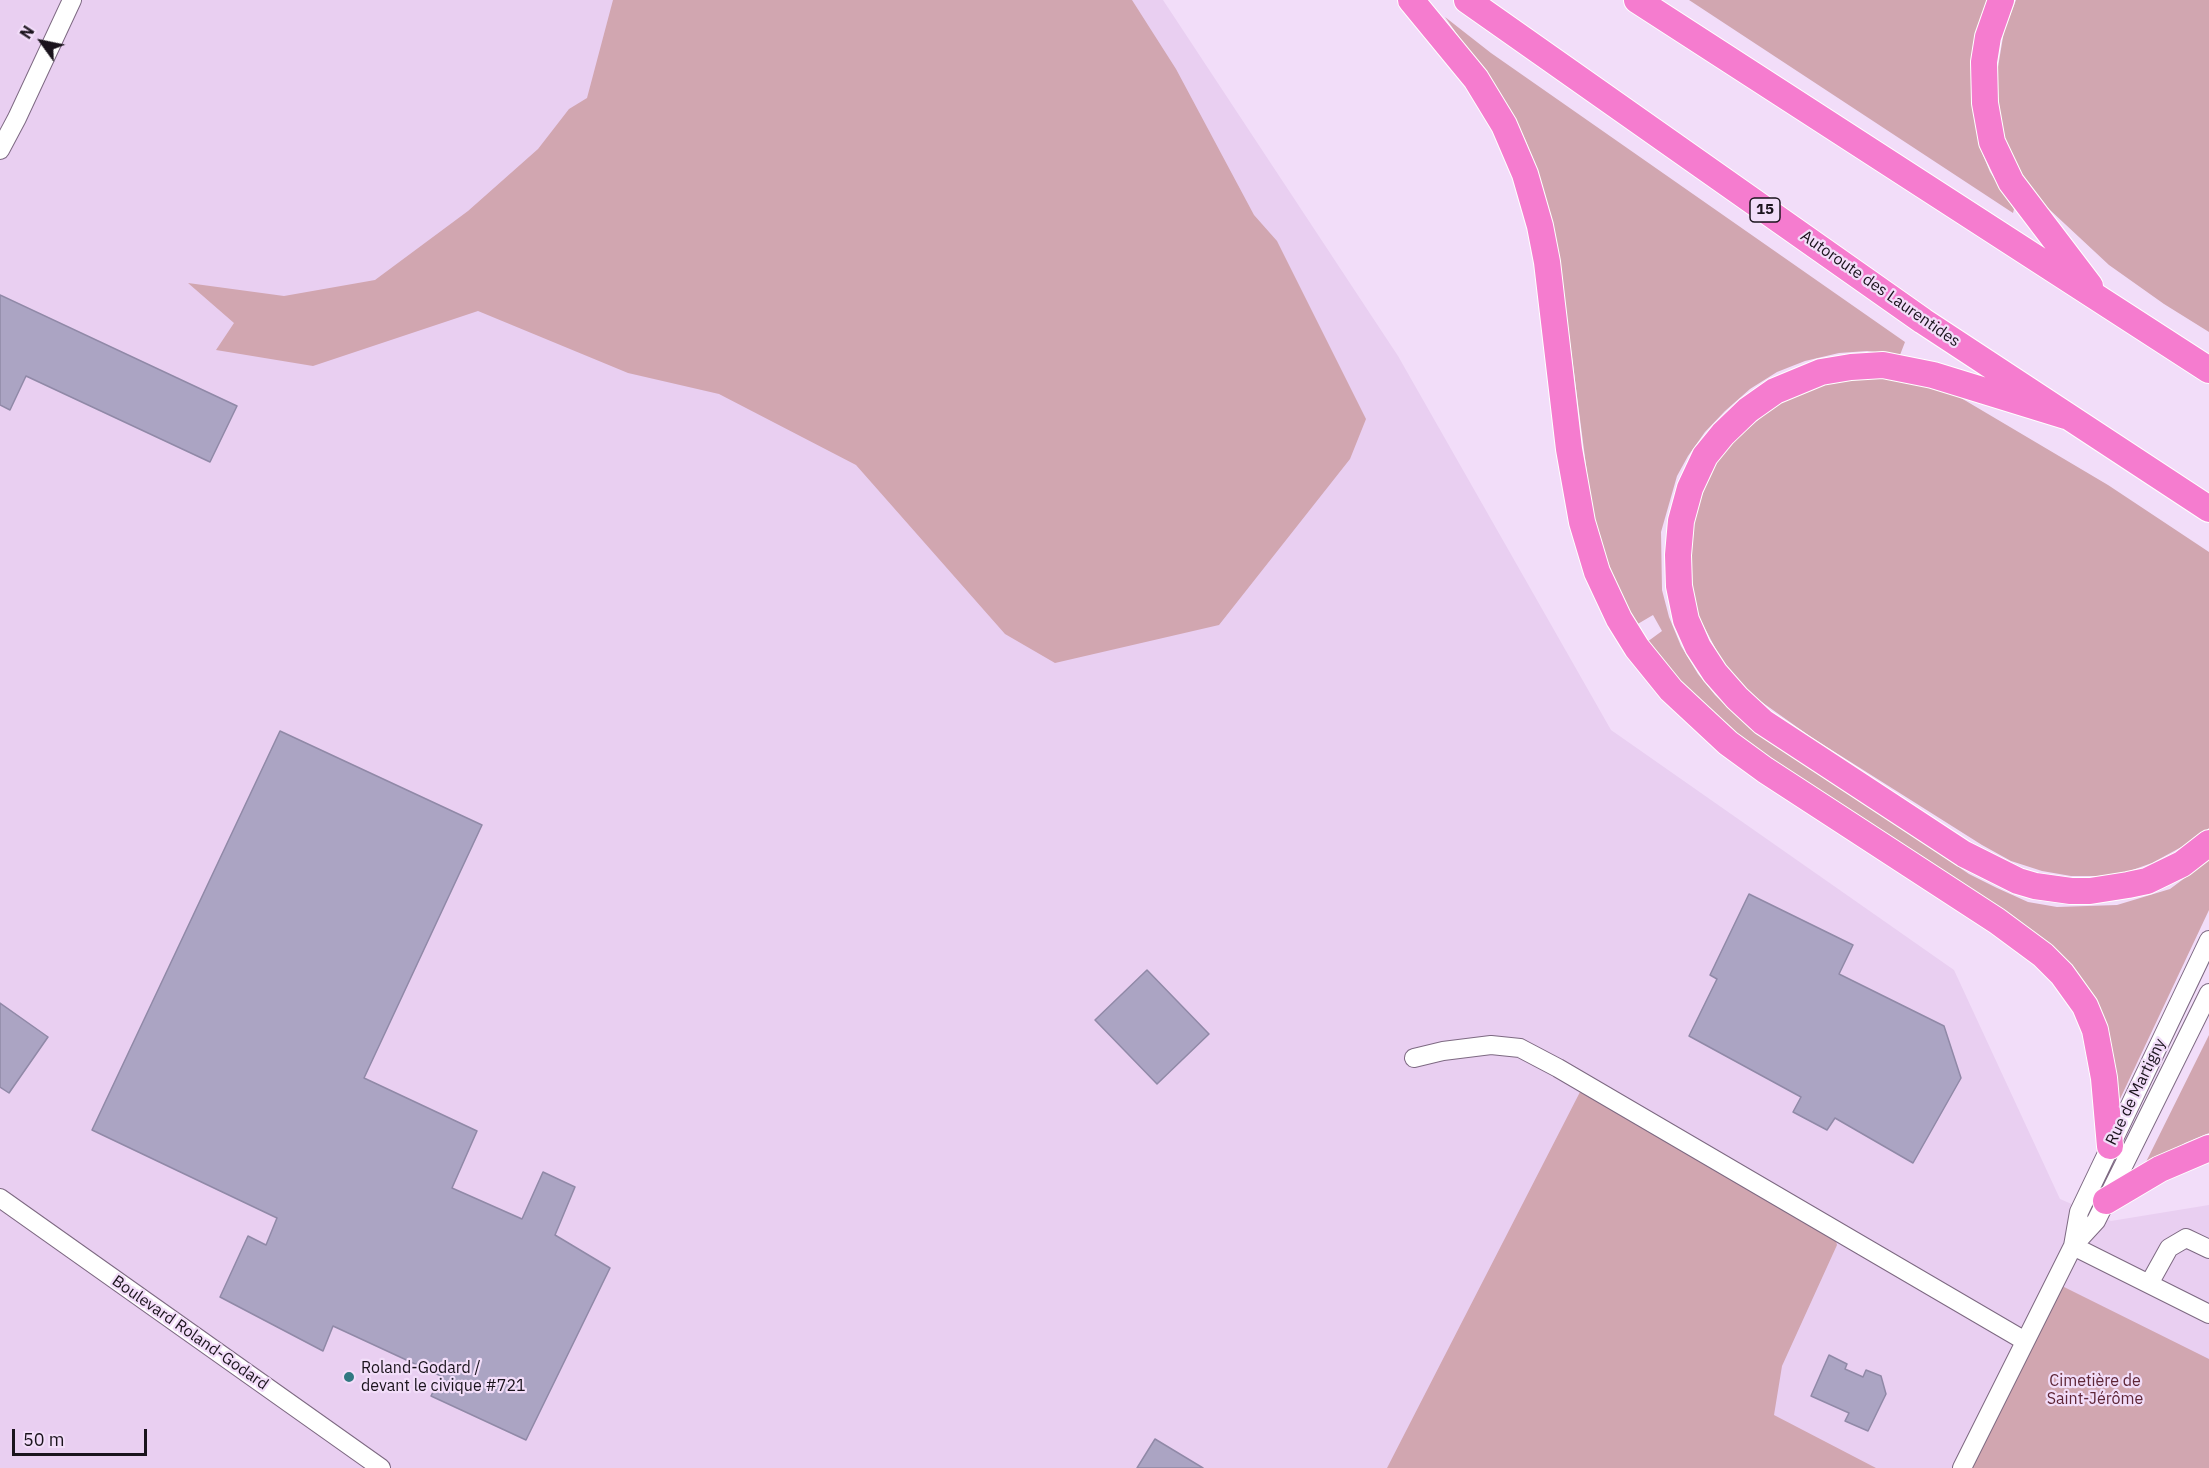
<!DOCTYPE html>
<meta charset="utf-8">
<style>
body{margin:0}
#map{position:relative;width:2209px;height:1468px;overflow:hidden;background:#f2ddf9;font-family:"IBM Plex Sans",sans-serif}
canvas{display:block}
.north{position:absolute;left:12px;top:12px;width:60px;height:60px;-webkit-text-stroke:4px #f2ddf9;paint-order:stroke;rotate:303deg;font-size:16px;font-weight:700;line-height:24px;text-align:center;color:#1a131c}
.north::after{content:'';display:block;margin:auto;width:21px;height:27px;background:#1a131c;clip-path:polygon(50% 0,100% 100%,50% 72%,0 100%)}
.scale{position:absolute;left:12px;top:1429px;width:135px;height:27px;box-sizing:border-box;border:3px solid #1a131c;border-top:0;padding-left:8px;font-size:18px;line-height:21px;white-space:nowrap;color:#1a131c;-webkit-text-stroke:4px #f2ddf9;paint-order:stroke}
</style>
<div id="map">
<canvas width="2209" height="1468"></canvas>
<div class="north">N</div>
<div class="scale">50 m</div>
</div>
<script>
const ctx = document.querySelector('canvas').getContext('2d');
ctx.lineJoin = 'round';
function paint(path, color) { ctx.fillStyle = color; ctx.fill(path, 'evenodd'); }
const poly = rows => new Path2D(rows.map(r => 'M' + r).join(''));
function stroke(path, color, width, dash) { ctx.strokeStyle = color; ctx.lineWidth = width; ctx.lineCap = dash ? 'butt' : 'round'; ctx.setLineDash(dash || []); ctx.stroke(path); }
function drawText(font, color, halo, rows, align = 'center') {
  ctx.font = font + ' "IBM Plex Sans",sans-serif'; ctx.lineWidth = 4.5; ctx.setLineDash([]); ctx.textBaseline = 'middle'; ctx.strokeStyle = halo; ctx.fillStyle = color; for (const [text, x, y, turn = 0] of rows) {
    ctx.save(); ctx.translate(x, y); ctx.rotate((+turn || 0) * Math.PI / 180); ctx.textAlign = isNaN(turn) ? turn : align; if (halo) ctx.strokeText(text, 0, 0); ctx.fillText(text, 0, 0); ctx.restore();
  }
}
paint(poly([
 [0,0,1163,0,1398,356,1611,730,1954,970,2060,1199,2111,1221,2209,1205,2209,1468,0,1468]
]), '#e9cff1');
paint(poly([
 [613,0,1132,0,1176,69,1254,215,1277,241,1366,419,1350,459,1219,625,1055,663,1005,634,856,465,719,394,628,373,478,311,313,366,216,350,234,323,188,283,284,296,375,280,468,211,538,149,569,109,587,98],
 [1689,0,1989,0,1972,69,1972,101,1981,150,1990,172,2014,209,2013,213],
 [2016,0,2209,0,2209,332,2164,304,2109,265,2036,197,2020,174,2009,152,2002,131,1996,79,2004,31],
 [1445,17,1491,53,1905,342,1900,355,1867,351,1839,353,1805,361,1777,372,1750,389,1725,411,1705,432,1688,456,1677,476,1661,532,1662,590,1669,617,1681,646,1698,674,1715,695,1739,718,1969,874,1997,888,2028,902,2057,907,2117,905,2170,889,2209,860,2209,910,2120,1099,2114,1097,2115,1076,2017,922,1981,895,1824,795,1722,724,1698,703,1647,642,1662,631,1653,615,1636,625,1623,603,1600,540,1591,504,1558,249,1538,171,1525,139,1504,101],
 [1871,377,1903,378,1934,385,1961,398,2108,485,2209,552,2209,828,2198,838,2152,863,2124,873,2099,876,2071,876,2042,871,2011,861,1982,845,1811,737,1756,698,1737,680,1722,661,1698,615,1692,592,1690,567,1695,514,1709,477,1718,460,1736,439,1771,409,1793,396,1818,386],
 [2209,1035,2209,1133,2185,1143,2143,1168],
 [1580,1092,1833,1230,1837,1245,1782,1366,1774,1415,1876,1468,1387,1468],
 [2060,1285,2209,1359,2209,1468,1969,1468]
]), '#d1a6b0');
const building = poly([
 [0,295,237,406,210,462,26,376,10,410,0,405,0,295],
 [280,731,482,825,364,1078,477,1131,452,1188,522,1219,543,1172,575,1187,555,1235,610,1268,526,1440,431,1396,441,1376,333,1326,323,1351,220,1297,248,1236,266,1245,277,1218,92,1130,280,731],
 [1749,894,1853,945,1839,974,1944,1026,1961,1078,1913,1163,1835,1118,1827,1130,1793,1112,1801,1097,1689,1036,1717,979,1710,975,1749,894],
 [1147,970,1209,1034,1157,1084,1095,1020,1147,970],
 [0,1003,48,1037,9,1093,0,1087,0,1003],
 [1829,1355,1847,1364,1845,1369,1863,1377,1866,1370,1881,1376,1886,1394,1868,1431,1845,1421,1849,1413,1811,1396,1829,1355],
 [1155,1439,1203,1468,1137,1468,1155,1439]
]);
paint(building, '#aba4c3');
stroke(building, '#9089a7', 1.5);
const minor = poly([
 [0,150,17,118,72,0],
 [1414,1058,1443,1051,1491,1045,1520,1048,1558,1068,2025,1341],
 [0,1198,381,1468],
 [2073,1246,2079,1212,2209,940],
 [2073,1246,2209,1314],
 [2149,1284,2169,1248,2186,1238,2209,1249],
 [1962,1468,2073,1246,2096,1221,2209,993]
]);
const highway = poly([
 [1411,0,1476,79,1504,125,1525,174,1540,226,1547,262,1569,449,1582,522,1597,572,1619,619,1637,648,1671,690,1728,743,1765,770,1997,921,2043,955,2062,974,2085,1006,2095,1030,2104,1078,2110,1146],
 [1467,0,1923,321,2209,509],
 [1637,0,2209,370],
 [2001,0,1988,37,1984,62,1985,103,1992,142,2011,182,2090,286],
 [2066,416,1933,375,1883,365,1851,367,1821,372,1775,391,1748,410,1723,434,1705,456,1690,488,1681,521,1678,555,1679,586,1686,620,1698,647,1715,673,1737,698,1763,722,1964,854,2018,881,2035,886,2071,891,2090,891,2128,885,2147,881,2182,864,2209,843],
 [2106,1201,2160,1169,2209,1148]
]);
stroke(minor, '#7d6982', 20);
stroke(highway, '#fff', 28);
stroke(minor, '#fff', 18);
stroke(highway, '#f57ccf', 26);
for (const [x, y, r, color] of [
 [349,1377,6,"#307881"]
]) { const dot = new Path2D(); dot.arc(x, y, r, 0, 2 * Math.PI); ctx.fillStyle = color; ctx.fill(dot); stroke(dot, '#f2ddf9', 2); }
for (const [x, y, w] of [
 [1765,210,30]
]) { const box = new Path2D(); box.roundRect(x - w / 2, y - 12, w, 24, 4.5); ctx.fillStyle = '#f2ddf9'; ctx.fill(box); stroke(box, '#1a131c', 1.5); }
drawText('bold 15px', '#1a131c', null, [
 ["15",1765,210]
]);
drawText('16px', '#1a131c', '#f2ddf9', [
 ["Autoroute des Laurentides",1880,289,35],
 ["Rue de Martigny",2136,1092,-64],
 ["Boulevard Roland-Godard",190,1333,35]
]);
drawText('16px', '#1a131c', '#f2ddf9', [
 ["Roland-Godard /",361,1368],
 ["devant le civique #721",361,1386]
], 'left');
drawText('16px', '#5e2637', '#f2ddf9', [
 ["Cimetière de",2095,1381],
 ["Saint-Jérôme",2095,1399]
]);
</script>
